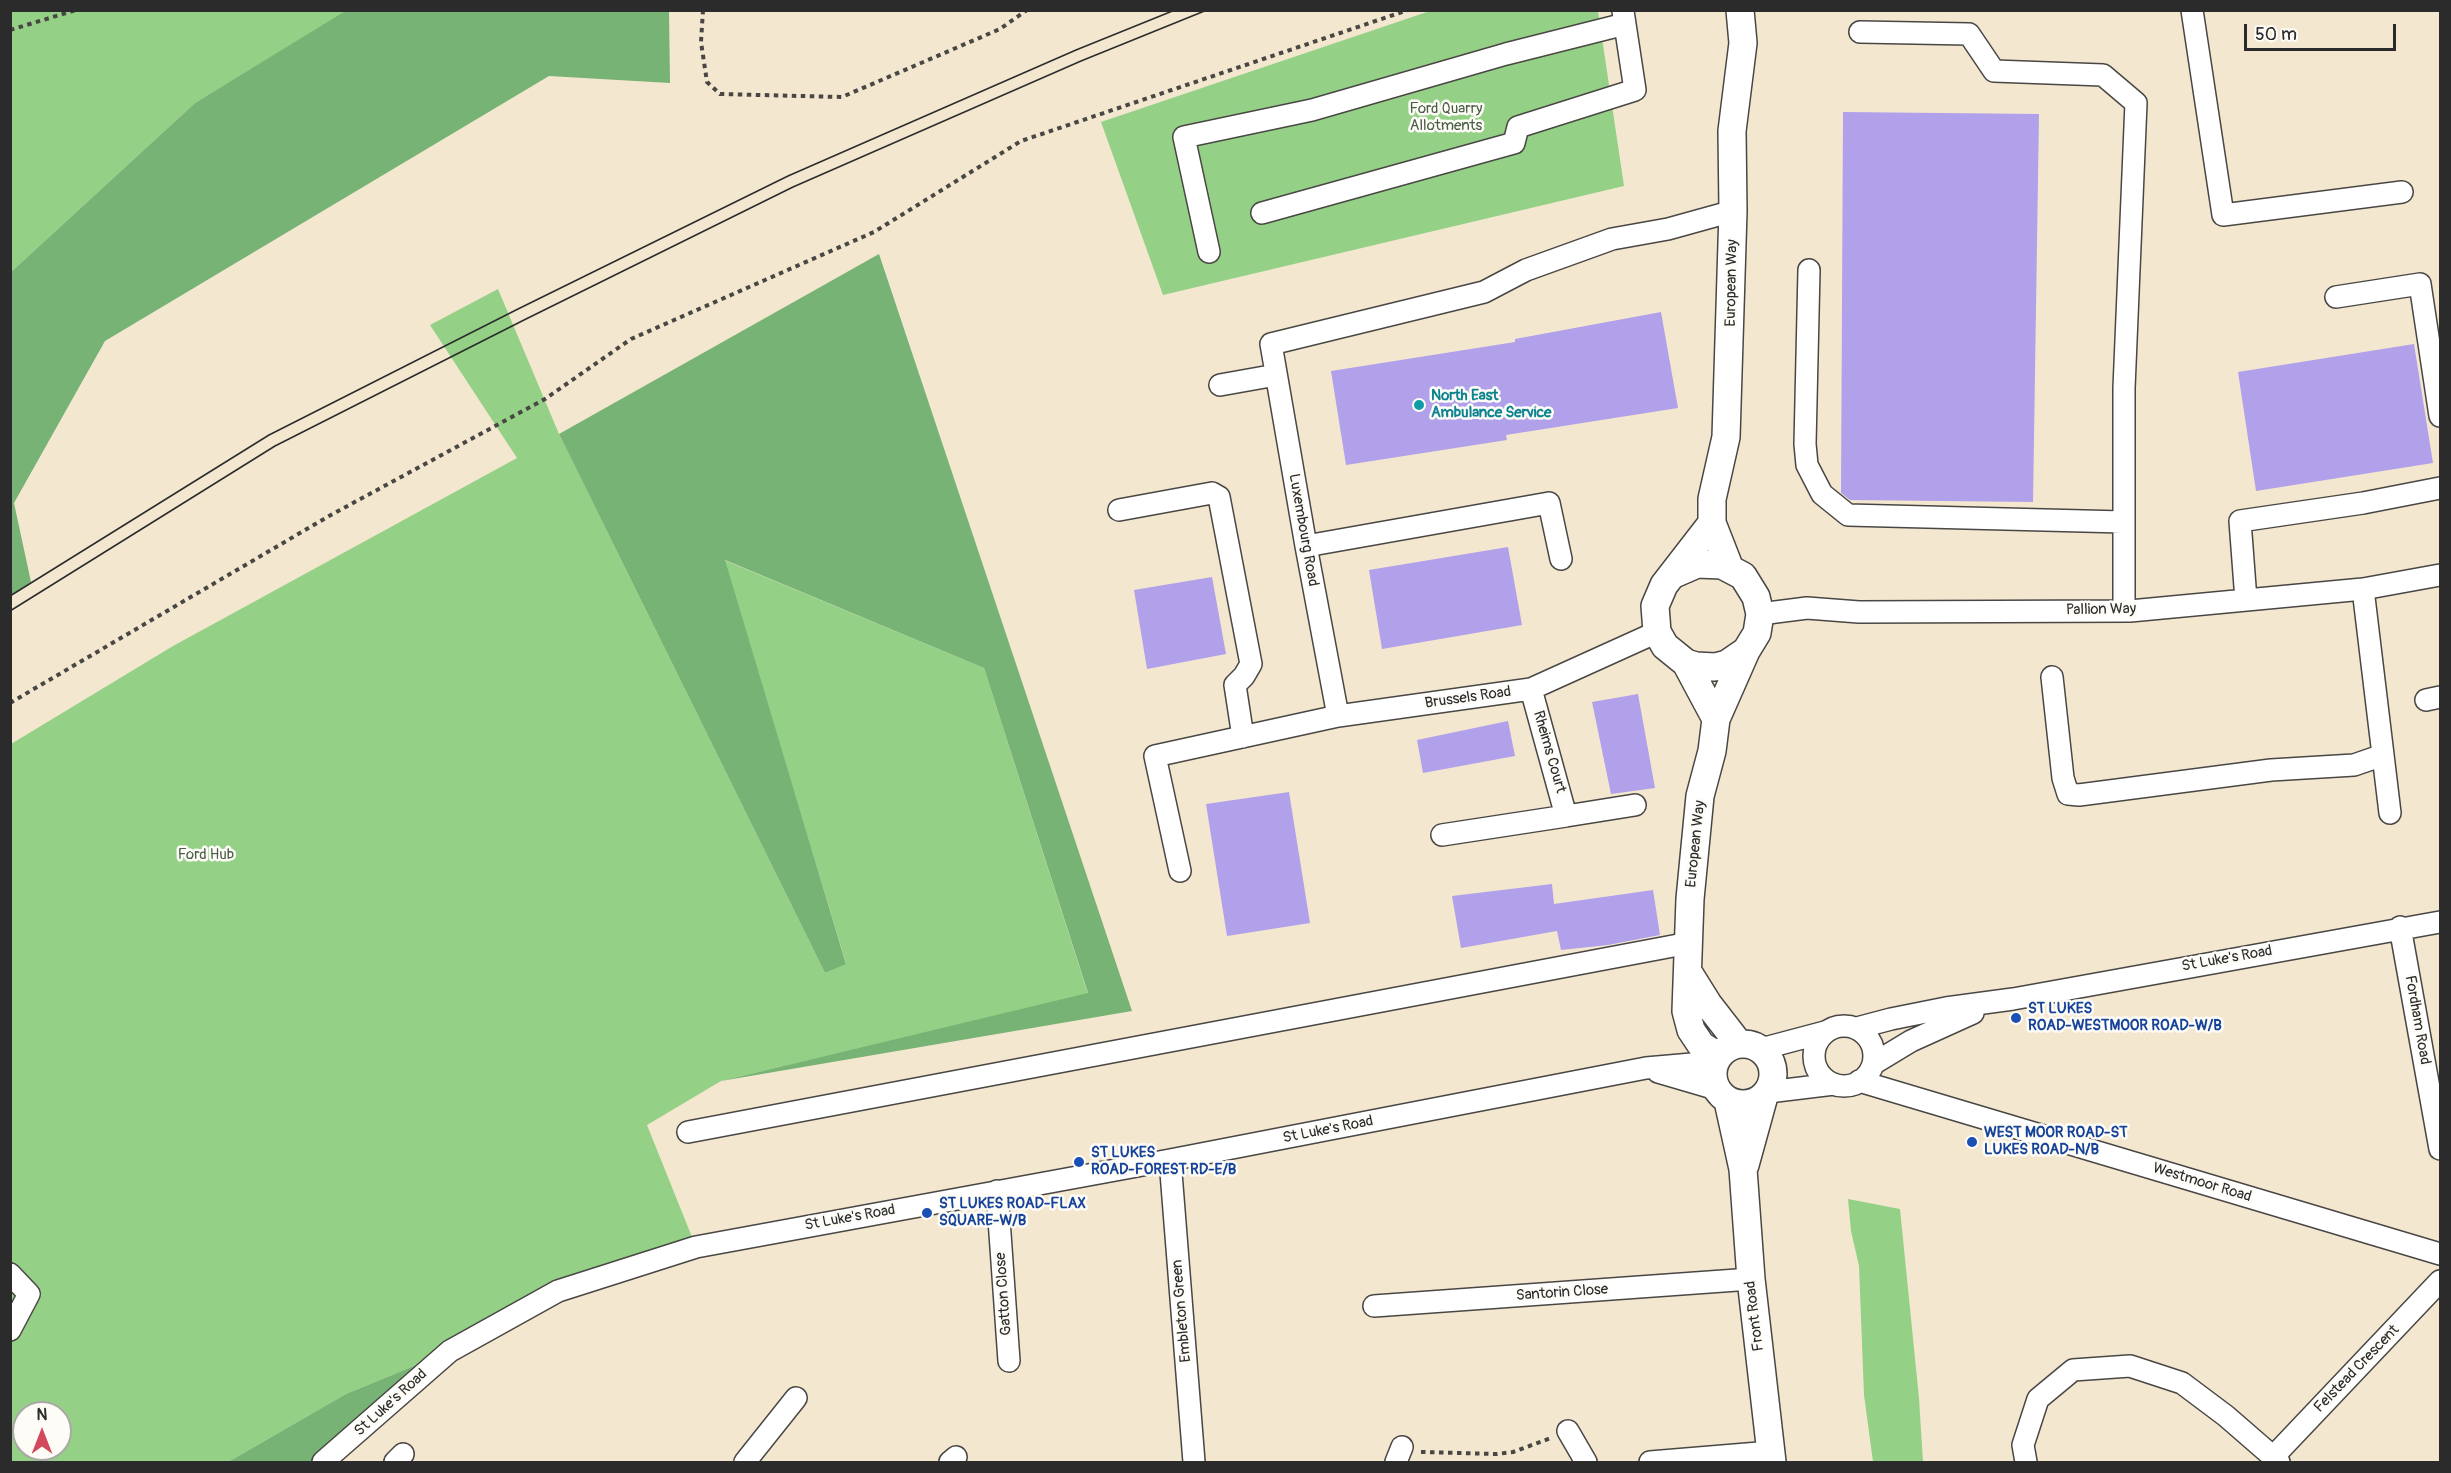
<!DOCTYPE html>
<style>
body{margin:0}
#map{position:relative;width:2451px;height:1473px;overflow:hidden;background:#f4e7d0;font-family:Pangolin,sans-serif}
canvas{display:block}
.frame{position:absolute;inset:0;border:12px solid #2b2b2b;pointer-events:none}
.north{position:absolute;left:12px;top:1401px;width:60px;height:60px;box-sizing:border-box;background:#fdfcf7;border:2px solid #a9a8a5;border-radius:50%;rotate:0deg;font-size:16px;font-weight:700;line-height:24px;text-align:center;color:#2b2b2b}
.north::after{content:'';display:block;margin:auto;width:21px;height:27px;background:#d1495b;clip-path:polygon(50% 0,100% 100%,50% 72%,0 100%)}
.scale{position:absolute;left:2244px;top:24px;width:152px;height:27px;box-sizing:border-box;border:3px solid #2b2b2b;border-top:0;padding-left:8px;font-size:18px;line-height:21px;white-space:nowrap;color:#2b2b2b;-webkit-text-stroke:4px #fdfcf7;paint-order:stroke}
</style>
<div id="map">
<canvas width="2451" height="1473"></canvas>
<div class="frame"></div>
<div class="north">N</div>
<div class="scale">50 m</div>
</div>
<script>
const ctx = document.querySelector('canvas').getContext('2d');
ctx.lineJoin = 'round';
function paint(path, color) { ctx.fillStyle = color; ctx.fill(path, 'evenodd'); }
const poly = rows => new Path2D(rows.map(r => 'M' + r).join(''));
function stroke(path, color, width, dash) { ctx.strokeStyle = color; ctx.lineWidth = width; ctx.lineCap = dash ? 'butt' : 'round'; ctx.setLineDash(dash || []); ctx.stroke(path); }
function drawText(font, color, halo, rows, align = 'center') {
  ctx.font = font + ' Pangolin,sans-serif'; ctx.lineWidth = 5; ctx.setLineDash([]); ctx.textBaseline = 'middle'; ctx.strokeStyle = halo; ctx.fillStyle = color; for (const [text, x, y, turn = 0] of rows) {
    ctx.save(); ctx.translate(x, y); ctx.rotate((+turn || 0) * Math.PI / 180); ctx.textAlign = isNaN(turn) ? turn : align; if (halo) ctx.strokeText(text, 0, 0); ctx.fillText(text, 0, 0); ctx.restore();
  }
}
paint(poly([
 [11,11,347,11,195,103,11,272],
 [1430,11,1598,11,1624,186,1163,295,1101,122],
 [498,289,559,434,825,973,846,963,724,560,984,668,1088,994,721,1081,647,1125,696,1247,558,1291,450,1351,346,1394,228,1462,11,1462,11,744,173,646,517,458,430,325],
 [24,1413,60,1413,60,1449,24,1449],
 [1848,1199,1900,1209,1919,1398,1923,1462,1873,1462,1864,1395,1859,1266,1851,1231]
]), '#94d187');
paint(poly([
 [347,10,669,11,670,83,549,76,105,341,14,503,31,582,11,596,11,272,195,103],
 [879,254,1132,1011,721,1081,1088,993,984,668,725,560,846,964,825,973,559,434],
 [450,1351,323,1462,228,1462,346,1394]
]), '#77b374');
paint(poly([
 [1843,112,2039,114,2033,502,1850,500,1841,493],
 [1661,312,1678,408,1506,435,1507,440,1346,465,1331,371,1515,342,1515,339],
 [2414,344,2433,463,2256,491,2238,372],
 [1508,547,1522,625,1382,649,1369,570],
 [1212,577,1226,654,1147,669,1134,590],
 [1638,694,1655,788,1611,794,1592,702],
 [1508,721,1515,756,1423,773,1417,740],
 [1289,792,1310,923,1227,936,1206,804],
 [1552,884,1554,904,1653,890,1660,935,1608,945,1561,950,1557,931,1461,948,1452,896]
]), '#b1a0ea');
const minor = poly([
 [2192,10,2223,215,2402,192],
 [1860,32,1969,34,1994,71,2103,75,2136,103,2124,388,2124,611],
 [1262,213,1514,143,1518,127,1635,90,1623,11],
 [1209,252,1184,137,1312,110,1506,54,1625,24],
 [1809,270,1805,444,1807,465,1822,494,1848,515,2123,522],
 [2336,297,2420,284,2440,416],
 [1220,385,1276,375],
 [1119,510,1212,493,1219,497,1251,664,1244,676,1235,685,1243,737],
 [1306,546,1549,503,1561,559],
 [2363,589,2390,813],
 [2246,600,2240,521,2363,503,2440,488],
 [1760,614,1807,608,1859,612,2130,611,2363,589,2440,575],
 [2052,677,2063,778,2068,794,2079,795,2271,770,2354,765,2383,755],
 [1531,689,1566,816,1635,805],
 [2426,700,2440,697],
 [1338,716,1306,546,1271,344,1484,292,1526,270,1612,239,1668,229,1733,211],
 [1442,835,1566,816],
 [1180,871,1155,756,1338,716,1531,689,1657,632],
 [2400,927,2440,1149],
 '1814 1056a30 30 0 1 1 60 0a30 30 0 1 1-60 0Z',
 [1857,1028,1891,1019,1946,1008,2013,999,2440,922],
 [1761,1049,1825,1032],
 [1873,1064,1911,1041,1973,1013],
 [1658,1072,1716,1089],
 [1859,1081,2440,1254],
 [1768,1092,1834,1084],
 [688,1132,1689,943],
 [1170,1160,1194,1462],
 [997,1191,1009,1361],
 [10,1274,29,1294,10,1330],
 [1374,1306,1751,1279],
 [1568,1431,1586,1462],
 [2274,1456,2440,1281],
 [323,1462,450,1351,558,1291,696,1247,1170,1160,1646,1068,1715,1062],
 [395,1462,403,1454],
 [745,1462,796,1398],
 [950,1462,956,1457],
 [1396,1462,1402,1447],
 [1650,1462,1771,1452],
 [2026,1462,2023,1445,2038,1399,2073,1370,2130,1366,2182,1383,2226,1416,2279,1462]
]);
const major = poly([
 [1730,569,1712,523,1712,499,1726,437,1733,211,1732,131,1743,43,1740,10],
 [1674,574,1697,564,1722,565,1743,576,1756,597,1760,614,1757,633,1746,651,1727,664,1715,667,1696,666,1686,663,1665,646,1657,632,1655,606,1664,585,1712,523],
 [1686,663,1716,719],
 [1688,972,1708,1004,1739,1044],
 '1713 1074a30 30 0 1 1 60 0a30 30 0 1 1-60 0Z',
 [1718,1056,1701,1045,1691,1030,1686,1011,1690,899,1700,796,1712,751,1716,719,1746,651],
 [1728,1101,1743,1169,1751,1279,1772,1462],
 [1745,1165,1764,1096]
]);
stroke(minor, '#494744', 24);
stroke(major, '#494744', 30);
stroke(poly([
 [703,10,701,42,707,82,720,94,842,97,1000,29,1027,10],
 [10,30,76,10],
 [10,703,329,516,545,399,631,339,874,232,1021,141,1408,10],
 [1421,1452,1497,1454,1513,1452,1551,1438]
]), '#494744', 4, [4.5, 4.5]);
stroke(minor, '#fff', 21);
stroke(major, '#fff', 27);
stroke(poly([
 [10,596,269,435,518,309,788,176,1076,50,1175,10],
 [10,611,275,446,524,320,793,187,1081,61,1207,10]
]), '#2b2b2b', 1.5);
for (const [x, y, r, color] of [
 [1419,405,6,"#0f9aa8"],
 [2016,1018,6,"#1a4fb4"],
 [1972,1142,6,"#1a4fb4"],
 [1079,1162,6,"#1a4fb4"],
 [927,1213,6,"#1a4fb4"]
]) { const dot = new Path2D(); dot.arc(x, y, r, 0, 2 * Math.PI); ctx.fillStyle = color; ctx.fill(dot); stroke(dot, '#fdfcf7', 2); }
drawText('15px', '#4a5d47', '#fdfcf7', [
 ["Ford Quarry",1446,109],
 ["Allotments",1446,126],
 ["Ford Hub",206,855]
]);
drawText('15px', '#2b2b2b', '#fdfcf7', [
 ["European Way",1732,283,-89],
 ["Luxembourg Road",1303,530,80],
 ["Pallion Way",2101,610,-1],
 ["Brussels Road",1468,698,-8],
 ["Rheims Court",1549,752,74],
 ["European Way",1696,844,-84],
 ["St Luke's Road",2227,959,-10],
 ["Fordham Road",2417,1020,80],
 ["St Luke's Road",1328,1130,-11],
 ["Westmoor Road",2202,1183,17],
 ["St Luke's Road",850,1218,-10],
 ["Santorin Close",1562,1293,-4],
 ["Gatton Close",1004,1294,-94],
 ["Embleton Green",1182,1311,-95],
 ["Front Road",1755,1316,-97],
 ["Felstead Crescent",2357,1369,-46],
 ["St Luke's Road",391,1403,-42]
]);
drawText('bold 15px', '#0d838f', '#fdfcf7', [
 ["North East",1431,396],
 ["Ambulance Service",1431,413]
], 'left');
drawText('bold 15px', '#164399', '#fdfcf7', [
 ["ST LUKES",2028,1009],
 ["ROAD-WESTMOOR ROAD-W/B",2028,1026],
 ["WEST MOOR ROAD-ST",1984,1133],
 ["LUKES ROAD-N/B",1984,1150],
 ["ST LUKES",1091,1153],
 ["ROAD-FOREST RD-E/B",1091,1170],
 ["ST LUKES ROAD-FLAX",939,1204],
 ["SQUARE-W/B",939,1221]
], 'left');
</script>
